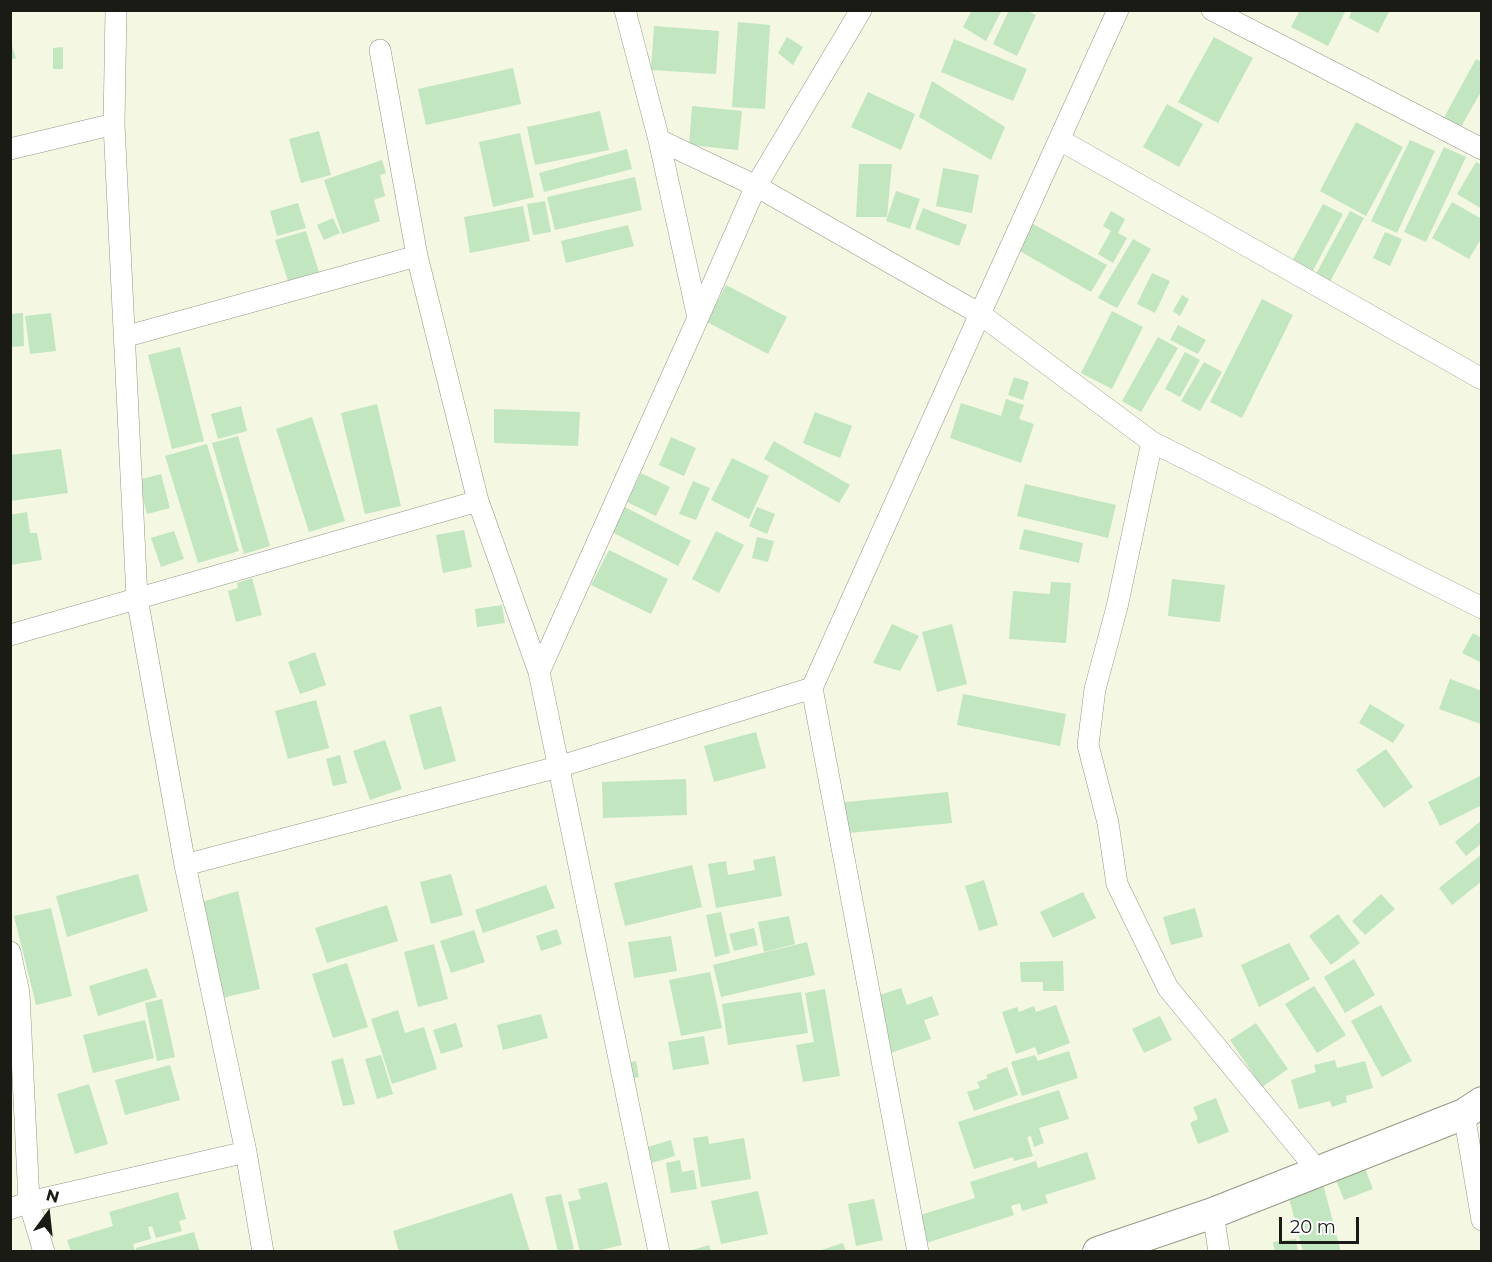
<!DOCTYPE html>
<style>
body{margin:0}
#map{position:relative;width:1492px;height:1262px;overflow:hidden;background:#f4f7e2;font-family:Montserrat,sans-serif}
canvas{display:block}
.frame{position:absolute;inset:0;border:12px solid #1a1b14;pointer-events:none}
.north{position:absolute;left:18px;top:1184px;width:60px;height:60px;-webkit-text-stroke:4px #fff;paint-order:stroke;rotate:15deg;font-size:16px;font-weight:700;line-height:24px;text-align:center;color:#1a1b14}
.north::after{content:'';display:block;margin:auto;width:21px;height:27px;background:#1a1b14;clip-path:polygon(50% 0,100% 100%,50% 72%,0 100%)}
.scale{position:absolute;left:1279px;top:1217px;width:80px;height:27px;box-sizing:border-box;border:3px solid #1a1b14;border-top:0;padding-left:8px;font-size:18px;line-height:21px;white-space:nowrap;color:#1a1b14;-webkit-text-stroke:4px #fff;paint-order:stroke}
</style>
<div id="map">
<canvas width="1492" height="1262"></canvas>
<div class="frame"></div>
<div class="north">N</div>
<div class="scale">20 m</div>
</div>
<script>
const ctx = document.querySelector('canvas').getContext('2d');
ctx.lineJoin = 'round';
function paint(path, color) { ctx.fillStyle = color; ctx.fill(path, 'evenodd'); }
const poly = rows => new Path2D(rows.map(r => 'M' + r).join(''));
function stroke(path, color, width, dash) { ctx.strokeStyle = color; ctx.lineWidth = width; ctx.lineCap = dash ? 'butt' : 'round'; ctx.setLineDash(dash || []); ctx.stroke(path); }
paint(poly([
 [972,10,1002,10,986,41,963,27],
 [1009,10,1026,10,1036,15,1017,56,993,44],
 [1300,10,1346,10,1328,46,1291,27],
 [1352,10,1390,10,1378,33,1349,18],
 [738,22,770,25,765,109,732,107],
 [654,26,719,31,716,74,651,70],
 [787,37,803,47,793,65,778,53],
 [1214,37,1253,58,1218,123,1178,102],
 [954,39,1027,69,1013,101,941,72],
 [10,40,16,58,10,60],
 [63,47,63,69,53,69,53,48],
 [1476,59,1482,62,1482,90,1458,132,1441,123],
 [513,68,521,104,426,125,418,89],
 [932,81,1005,127,991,160,919,117],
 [868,92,915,114,901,150,851,127],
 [1167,104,1203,124,1179,167,1143,147],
 [692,106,742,111,738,150,689,145],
 [600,111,609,150,535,165,527,127],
 [1356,122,1403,147,1366,216,1320,191],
 [319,131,331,175,301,183,289,139],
 [520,133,534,197,493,207,479,142],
 [1410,140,1435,151,1397,233,1371,221],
 [1444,147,1466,157,1426,242,1404,232],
 [627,149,632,169,544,192,539,173],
 [382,160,386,173,380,175,385,196,374,200,380,221,342,234,324,180],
 [1476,162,1482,165,1482,209,1457,194],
 [859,164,892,164,887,217,856,217],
 [943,168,979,175,972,213,936,206],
 [635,177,642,210,555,230,547,197],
 [896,191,920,199,910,229,886,221],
 [545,201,551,232,533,235,527,204],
 [1452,202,1482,219,1482,237,1469,259,1432,238],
 [298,203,306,228,277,236,270,211],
 [1323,204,1343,214,1309,278,1289,267],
 [523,206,530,241,470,253,464,217],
 [923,208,967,225,959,246,915,229],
 [1111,211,1125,219,1118,233,1127,238,1113,263,1098,254,1111,231,1103,226],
 [1350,211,1364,218,1324,293,1310,285],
 [333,218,340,233,324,240,317,225],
 [1033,224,1107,265,1091,292,1018,250],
 [628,225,634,246,566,263,561,241],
 [306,231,319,272,288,281,275,240],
 [1385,232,1402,239,1390,266,1373,258],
 [1133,239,1151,249,1117,308,1098,298],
 [1152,273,1170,281,1155,313,1137,304],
 [726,285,787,317,768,354,707,322],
 [1182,295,1189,299,1180,316,1173,311],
 [1262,299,1293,315,1242,418,1210,402],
 [1112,311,1143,327,1112,389,1081,373],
 [23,313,24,346,10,347,10,314],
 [51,313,56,351,30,354,25,316],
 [1178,325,1206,340,1198,354,1170,340],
 [1158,337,1178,348,1141,412,1122,401],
 [180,347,204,441,172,449,148,355],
 [1185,352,1200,360,1180,397,1165,389],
 [1204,362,1222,372,1200,411,1181,401],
 [1014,377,1029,382,1023,400,1008,395],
 [1006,399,1024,405,1019,419,1034,424,1021,463,950,438,961,403,1001,416],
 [377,404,401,506,365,514,341,413],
 [241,406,247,431,218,439,211,414],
 [494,409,580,412,578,446,494,443],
 [815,412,852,426,840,458,803,443],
 [312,417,345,521,309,532,276,429],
 [238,436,270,546,244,554,212,443],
 [671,437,696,448,684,476,659,465],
 [774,441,850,485,839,503,764,459],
 [207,444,239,551,198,563,165,456],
 [61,449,68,493,10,501,10,455],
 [732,458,769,476,749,519,711,500],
 [641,473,670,487,656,516,627,502],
 [161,474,170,508,147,514,138,480],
 [693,481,710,488,696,520,679,514],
 [1025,484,1116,505,1108,538,1017,516],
 [615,502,691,541,678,566,602,527],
 [757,507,775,514,767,534,749,526],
 [27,512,30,533,37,533,42,560,10,565,10,515],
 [1024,529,1083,543,1079,563,1019,549],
 [464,530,472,567,443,573,436,535],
 [174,531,184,559,161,567,151,538],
 [716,531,744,545,719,593,692,579],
 [757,537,774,541,768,562,752,558],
 [609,550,668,579,651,614,591,585],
 [252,578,262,615,236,622,228,591,238,588,237,583],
 [1172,579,1225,585,1220,622,1168,616],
 [1051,582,1071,583,1066,643,1009,639,1013,591,1050,594],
 [502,605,505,623,477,627,475,609],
 [892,624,919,636,900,671,873,663],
 [952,624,967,684,937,692,922,632],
 [1473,633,1482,638,1482,663,1462,653],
 [315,652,326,685,300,694,288,662],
 [1450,679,1482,691,1481,724,1439,709],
 [963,694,1066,714,1060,746,957,725],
 [316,700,329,748,288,759,275,711],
 [1370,704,1405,725,1393,743,1359,723],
 [441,706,456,761,424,770,409,715],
 [756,732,766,768,714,782,704,746],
 [385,740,402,789,370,800,353,751],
 [1386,749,1413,787,1384,808,1356,770],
 [340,755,347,783,333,786,326,759],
 [1482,775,1482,805,1440,826,1428,802],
 [686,779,687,815,603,818,602,782],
 [948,792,952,823,839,834,836,803],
 [1482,820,1482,843,1466,856,1455,842],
 [1482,854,1482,881,1452,905,1439,888],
 [775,856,782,896,716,908,708,864,726,861,728,875,755,870,753,860],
 [692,865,702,907,625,926,614,883],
 [138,874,148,911,67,937,56,896],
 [451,874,463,915,431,924,420,882],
 [984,880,998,925,979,931,965,886],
 [546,885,555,908,483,933,475,910],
 [238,891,260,989,218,999,195,904],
 [1083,892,1096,918,1053,938,1040,912],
 [1381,894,1395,909,1365,935,1352,921],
 [387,905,398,941,327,963,315,928],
 [51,908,72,996,36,1005,14,916],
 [1195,908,1203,937,1171,945,1163,917],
 [721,912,730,953,715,957,706,915],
 [1338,914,1360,943,1331,965,1309,936],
 [789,916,795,944,764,952,758,922],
 [754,928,758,945,734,951,729,934],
 [557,929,562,944,541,951,536,936],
 [474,930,485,962,451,973,440,941],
 [671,936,677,971,634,978,628,942],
 [807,942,815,975,721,997,713,965],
 [1289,943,1310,979,1259,1007,1241,965],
 [434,944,448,999,418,1007,404,952],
 [1354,959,1375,995,1345,1013,1324,977],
 [1063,961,1064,991,1043,991,1043,982,1021,982,1020,962],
 [347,963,368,1027,333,1038,312,974],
 [147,968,157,997,98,1016,89,986],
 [710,972,722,1028,681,1036,669,980],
 [1314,986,1346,1035,1317,1053,1285,1004],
 [901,988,907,1005,932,996,939,1015,924,1020,931,1039,885,1055,876,1029,887,1025,877,996],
 [825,989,840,1076,803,1082,796,1045,814,1042,805,993],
 [801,992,808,1033,728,1045,722,1004],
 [162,999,175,1057,157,1061,145,1003],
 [1056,1005,1070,1043,1038,1055,1035,1047,1016,1054,1002,1012,1017,1007,1019,1012,1034,1006,1036,1012],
 [1381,1005,1412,1061,1382,1077,1351,1021],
 [398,1010,405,1033,424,1027,437,1069,392,1084,371,1019],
 [541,1014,548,1038,503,1050,497,1025],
 [1160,1016,1172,1040,1144,1053,1132,1029],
 [145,1020,154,1058,93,1073,83,1035],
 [456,1023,463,1047,441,1054,433,1030],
 [1256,1023,1288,1069,1262,1087,1230,1040],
 [704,1036,709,1064,673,1070,668,1042],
 [1069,1051,1078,1078,1022,1096,1011,1062,1035,1055,1038,1061],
 [381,1055,393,1094,377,1099,365,1059],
 [343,1058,355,1104,343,1106,331,1061],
 [1335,1060,1337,1068,1365,1061,1373,1088,1346,1096,1347,1102,1332,1107,1330,1101,1299,1109,1291,1080,1316,1072,1314,1065],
 [636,1061,639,1077,627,1080,623,1064],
 [170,1065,180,1100,125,1115,115,1080],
 [1007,1067,1018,1095,974,1111,967,1092,980,1088,977,1082,988,1078,986,1075],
 [89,1084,108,1144,75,1154,57,1094],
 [1059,1090,1069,1119,1039,1128,1044,1143,1034,1147,1031,1136,1027,1137,1033,1156,1014,1161,1013,1157,974,1169,958,1122],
 [1216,1098,1229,1132,1198,1144,1190,1123,1198,1119,1193,1107],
 [708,1136,709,1144,744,1138,751,1179,701,1187,693,1138],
 [671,1140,675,1156,652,1163,648,1147],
 [1087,1152,1096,1179,1045,1195,1048,1203,1022,1211,1020,1203,1011,1206,1014,1215,923,1244,914,1217,975,1198,970,1182,1036,1161,1038,1168],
 [680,1160,682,1172,694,1170,697,1189,671,1193,666,1163],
 [1364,1166,1373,1189,1344,1200,1335,1177],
 [607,1182,622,1245,592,1252,580,1252,568,1202,581,1199,578,1189],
 [1323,1184,1341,1252,1303,1252,1288,1194],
 [758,1191,768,1234,721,1244,711,1201],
 [178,1192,186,1219,179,1221,182,1231,156,1238,152,1226,148,1227,151,1239,133,1244,135,1252,71,1252,67,1240,113,1226,109,1212],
 [512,1193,530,1252,399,1252,393,1231],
 [561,1194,574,1249,558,1252,545,1197],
 [874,1199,883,1240,856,1246,848,1204],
 [194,1232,200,1252,137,1252,136,1248],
 [1296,1239,1298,1252,1275,1252,1273,1242],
 [843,1243,846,1252,818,1252,818,1251],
 [709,1245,711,1252,689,1252,689,1251]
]), '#c1e6c0');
const street = poly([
 [116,10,114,124,137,598,185,865,246,1152,263,1252],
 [1212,10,1482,149],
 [380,50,417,256,478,501,539,672,659,1252],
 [659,140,756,186,980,314,1152,442,1482,608],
 [1060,140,1482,379],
 [10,149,114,124],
 [698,318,756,186,861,10],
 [124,337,417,256],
 [1152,442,1117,607,1095,689,1088,745,1108,823,1117,884,1168,988,1318,1171],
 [10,635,478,501],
 [539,672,698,318,659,140,625,10],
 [185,865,558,767,812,688],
 [10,952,19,993,29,1202,44,1252],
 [1464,1114,1482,1220],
 [10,1209,29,1202,246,1152],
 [1213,1213,1219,1252],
 [918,1252,812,688,980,314,1118,10]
]);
const secondary = poly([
 [1098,1252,1213,1213,1464,1114,1482,1102]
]);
stroke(street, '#959885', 22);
stroke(secondary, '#959885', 32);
stroke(street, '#fff', 21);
stroke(secondary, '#fff', 30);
</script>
